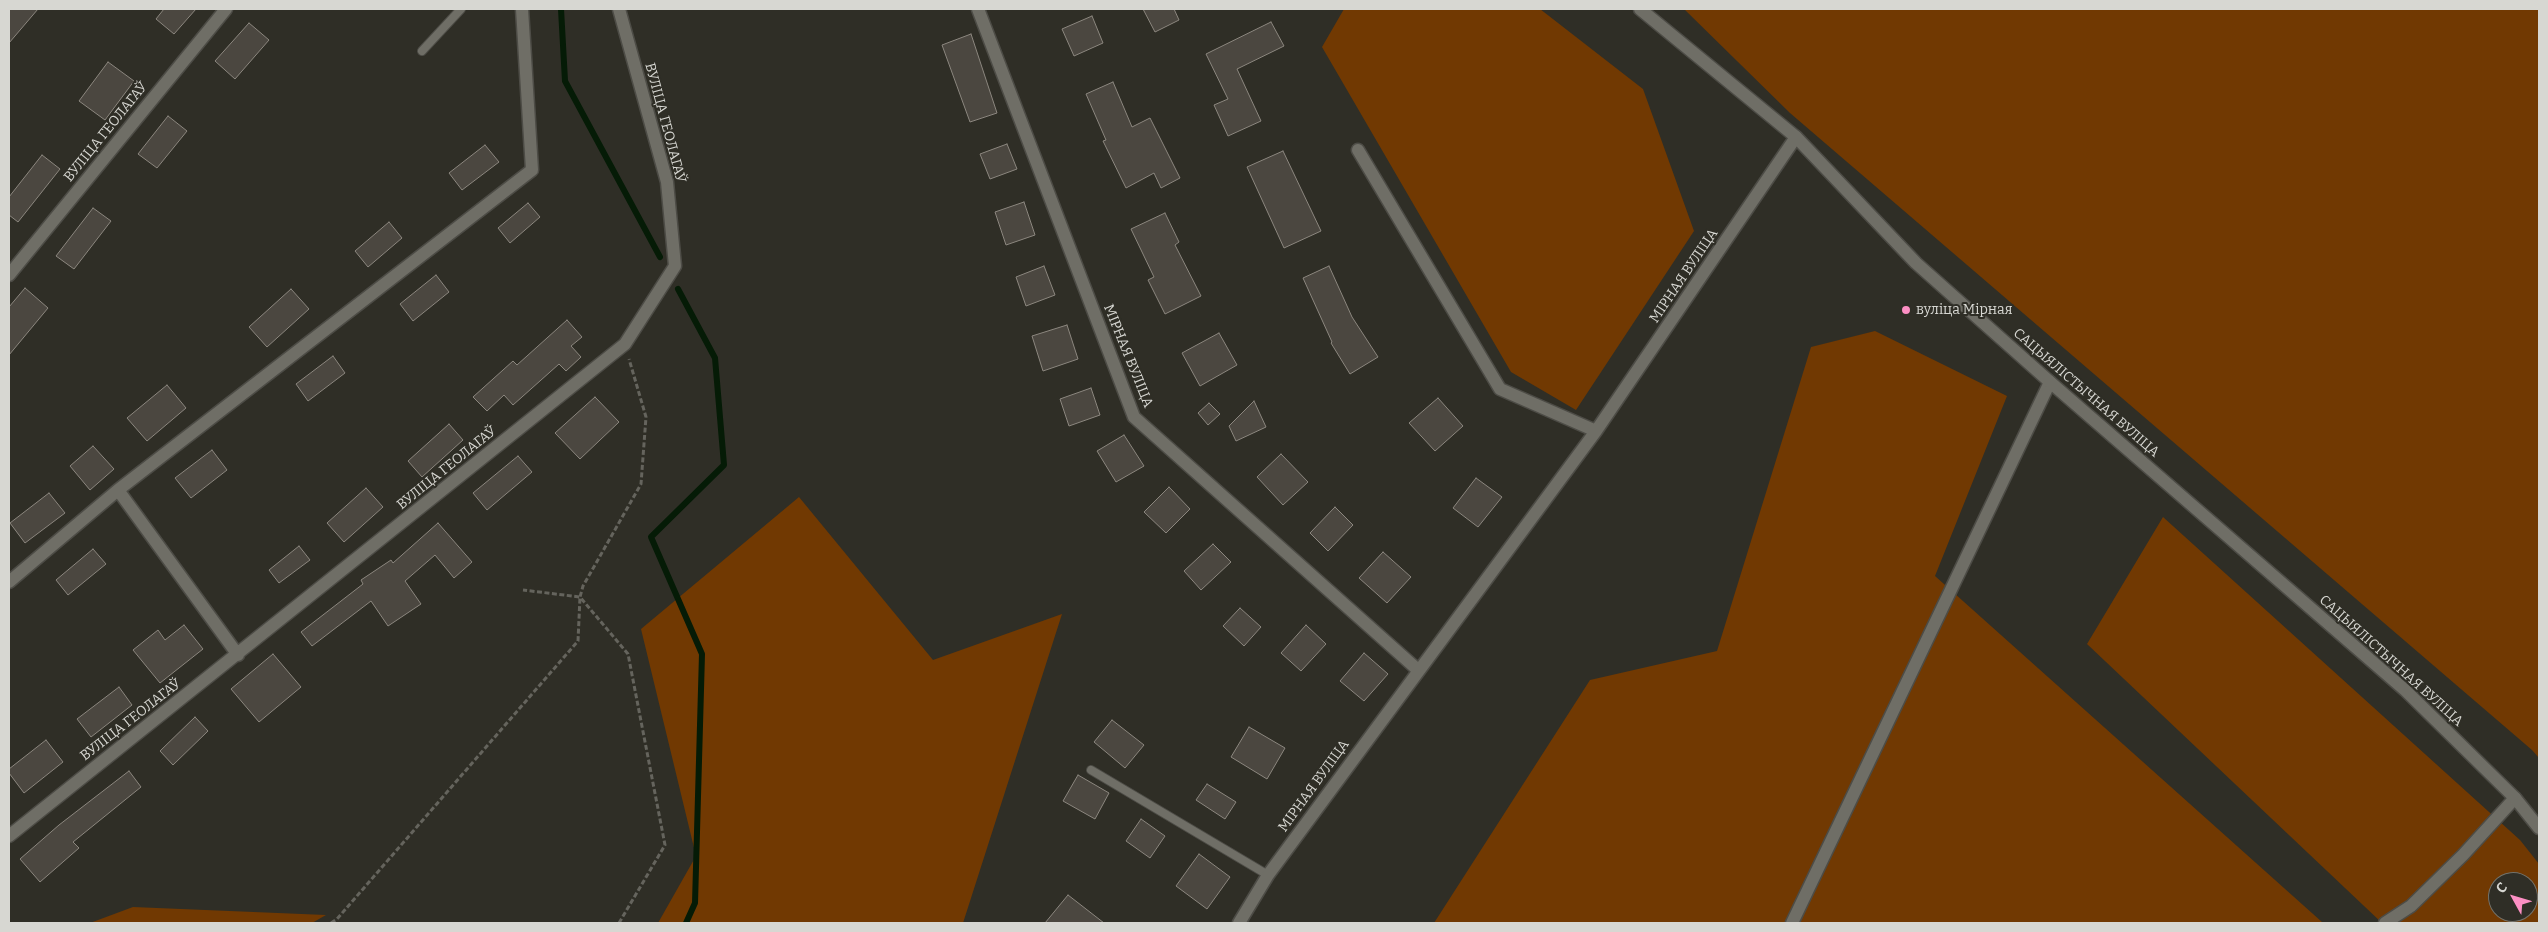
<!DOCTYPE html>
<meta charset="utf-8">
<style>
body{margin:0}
#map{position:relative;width:2548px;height:932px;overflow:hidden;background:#2f2e26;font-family:Bitter,serif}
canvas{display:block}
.frame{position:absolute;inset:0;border:10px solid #d7d7d2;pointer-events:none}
.north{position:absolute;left:2488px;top:872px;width:50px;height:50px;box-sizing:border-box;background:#2f2e26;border:1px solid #72726b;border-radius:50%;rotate:309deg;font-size:14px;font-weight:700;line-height:20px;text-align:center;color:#d7d7d2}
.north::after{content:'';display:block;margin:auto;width:18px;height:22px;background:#fc8fc3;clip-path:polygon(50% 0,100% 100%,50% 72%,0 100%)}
</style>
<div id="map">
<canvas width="2548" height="932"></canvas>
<div class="frame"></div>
<div class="north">С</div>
</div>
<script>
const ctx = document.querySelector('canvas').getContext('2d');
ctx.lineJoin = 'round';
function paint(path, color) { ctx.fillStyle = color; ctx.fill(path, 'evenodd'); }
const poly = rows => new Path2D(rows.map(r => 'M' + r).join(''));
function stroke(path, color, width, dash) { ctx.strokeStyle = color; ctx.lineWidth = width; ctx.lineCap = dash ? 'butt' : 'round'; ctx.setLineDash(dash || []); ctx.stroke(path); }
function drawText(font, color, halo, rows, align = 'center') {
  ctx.font = font + ' Bitter,serif'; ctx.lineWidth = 4; ctx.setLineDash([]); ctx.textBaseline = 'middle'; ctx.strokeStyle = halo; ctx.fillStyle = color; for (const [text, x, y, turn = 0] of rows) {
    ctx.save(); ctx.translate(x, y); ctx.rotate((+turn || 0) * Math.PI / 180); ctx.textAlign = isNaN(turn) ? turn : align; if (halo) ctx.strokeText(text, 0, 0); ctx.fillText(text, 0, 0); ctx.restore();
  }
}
paint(poly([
 [1344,9,1540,9,1643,89,1694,231,1576,410,1511,372,1322,47],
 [1684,9,2539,9,2539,758,2532,750,1790,113],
 [1875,331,2007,396,1935,576,2322,922,2321,923,1434,923,1590,680,1717,651,1811,347],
 [799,497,933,660,1062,614,963,923,658,923,696,856,641,629],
 [2163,517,2520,840,2539,864,2539,923,2382,923,2087,644],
 [2498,882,2528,882,2528,912,2498,912],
 [133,907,326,915,312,923,90,923]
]), '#713902');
stroke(poly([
 [561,9,565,81,660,257],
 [678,289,715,358,724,465,651,537,702,654,695,903,686,923]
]), '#051b06', 6);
const building = poly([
 [9,9,38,9,9,43,9,9],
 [164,9,196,9,174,34,156,19,164,9],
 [1143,9,1174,9,1179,20,1155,32,1143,9],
 [1092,16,1103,43,1074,56,1062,29,1092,16],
 [1271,22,1284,46,1237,69,1261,121,1228,136,1214,105,1228,99,1206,54,1271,22],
 [249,23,269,40,235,79,215,61,249,23],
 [971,34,997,113,970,122,942,45,971,34],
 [108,62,134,81,105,120,79,101,108,62],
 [1113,82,1132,127,1150,118,1180,178,1161,188,1154,173,1126,188,1103,141,1106,140,1086,94,1113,82],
 [168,116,187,131,157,168,138,154,168,116],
 [1007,144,1017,169,990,179,980,154,1007,144],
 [485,145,499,162,462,190,449,173,485,145],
 [1283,151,1321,231,1284,248,1247,167,1283,151],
 [42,155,60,169,18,222,9,215,9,197,42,155],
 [1024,202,1035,235,1006,245,995,212,1024,202],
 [528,203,540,217,510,243,498,228,528,203],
 [93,208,111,221,74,269,56,256,93,208],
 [1165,213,1179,242,1175,245,1201,296,1165,314,1148,280,1154,277,1131,229,1165,213],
 [389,222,402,238,368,267,355,251,389,222],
 [1044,266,1055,295,1026,306,1016,277,1044,266],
 [1329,266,1352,317,1378,357,1350,374,1331,343,1332,342,1303,278,1329,266],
 [436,275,449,292,413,321,400,304,436,275],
 [25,288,48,308,9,355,9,307,25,288],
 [291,289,309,309,267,347,249,327,291,289],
 [567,320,582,337,571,346,581,357,566,371,559,364,513,405,504,395,487,411,473,397,513,361,517,365,567,320],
 [1067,325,1078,359,1043,371,1032,336,1067,325],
 [1219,333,1237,365,1200,386,1182,353,1219,333],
 [333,356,345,373,308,401,296,384,333,356],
 [167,385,186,408,147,441,127,418,167,385],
 [1091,388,1100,415,1069,426,1060,399,1091,388],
 [595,397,619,422,580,459,555,433,595,397],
 [1438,398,1463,426,1435,451,1409,423,1438,398],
 [1254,401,1266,427,1236,441,1229,426,1254,401],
 [1209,403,1220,414,1208,425,1198,413,1209,403],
 [449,424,463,440,422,477,408,461,449,424],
 [1124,435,1144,466,1116,482,1097,451,1124,435],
 [93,446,114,469,90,490,70,466,93,446],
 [212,450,227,470,191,498,175,478,212,450],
 [1281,454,1308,482,1283,505,1257,477,1281,454],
 [518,456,532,472,487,510,473,493,518,456],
 [1476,478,1502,497,1478,527,1453,508,1476,478],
 [1169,487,1190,509,1166,533,1144,512,1169,487],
 [366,488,383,507,344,542,327,523,366,488],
 [49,493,65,513,25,543,10,523,49,493],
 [1335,507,1353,525,1328,551,1310,533,1335,507],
 [438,523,472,562,454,578,435,555,405,581,421,604,388,626,371,601,312,646,301,632,363,584,361,580,391,560,393,563,438,523],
 [1213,544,1231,562,1201,590,1184,571,1213,544],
 [299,546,310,560,279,583,269,570,299,546],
 [93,549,106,564,68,595,56,580,93,549],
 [1383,552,1411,577,1387,603,1359,578,1383,552],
 [1240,608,1261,627,1244,646,1223,626,1240,608],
 [184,625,203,649,160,683,133,650,158,630,165,640,184,625],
 [1306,625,1326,644,1301,671,1281,653,1306,625],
 [1364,653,1388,674,1364,701,1340,681,1364,653],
 [273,654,301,687,259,722,231,689,273,654],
 [119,687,132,705,91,737,77,719,119,687],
 [195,717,208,731,173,765,160,751,195,717],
 [1112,720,1144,745,1125,768,1094,742,1112,720],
 [1249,727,1285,748,1267,779,1231,757,1249,727],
 [46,740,63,762,24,793,9,773,9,769,46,740],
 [129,771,141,787,73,842,79,848,40,882,20,859,59,825,129,771],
 [1078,775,1109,793,1095,819,1063,801,1078,775],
 [1207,784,1236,802,1225,819,1196,800,1207,784],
 [1141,819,1165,836,1150,858,1126,841,1141,819],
 [1199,854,1230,877,1207,909,1176,886,1199,854],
 [1068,895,1104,923,1045,923,1068,895]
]);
paint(building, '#4b4740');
stroke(building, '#8c877f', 1);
const lane = poly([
 [422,51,461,9],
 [1091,770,1268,875]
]);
const street = poly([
 [978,9,1134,417,1418,670],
 [1358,150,1500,389,1596,431],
 [9,275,226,9],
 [118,490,238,655],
 [9,582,118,490,532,170,522,9],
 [9,836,625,344,675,266,667,182,619,9],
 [1239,923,1268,875,1596,431,1796,137],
 [1792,923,2050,382],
 [2385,923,2411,906,2463,855,2515,798]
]);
const secondary = poly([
 [1640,9,1796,137,1916,263,2050,382,2405,690,2515,798,2539,828]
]);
stroke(lane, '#4d4c46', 10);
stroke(street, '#4d4c46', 15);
stroke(secondary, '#4d4c46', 15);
stroke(poly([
 [331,923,337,919,578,641,580,597,523,590],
 [619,923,665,845,628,654,580,597,583,586,641,484,646,417,629,359]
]), '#65645d', 3, [5, 2.5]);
stroke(lane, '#6f6e66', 8);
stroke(street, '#6f6e66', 12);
stroke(secondary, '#6f6e66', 12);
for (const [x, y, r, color] of [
 [1906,310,5,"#fc8fc3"]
]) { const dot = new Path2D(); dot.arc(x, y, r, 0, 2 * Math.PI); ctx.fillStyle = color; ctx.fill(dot); stroke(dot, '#2f2e26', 2); }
drawText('14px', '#d7d7d2', '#2f2e26', [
 ["ВУЛІЦА ГЕОЛАГАЎ",665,123,75],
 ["ВУЛІЦА ГЕОЛАГАЎ",106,132,-51],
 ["МІРНАЯ ВУЛІЦА",1684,276,-56],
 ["МІРНАЯ ВУЛІЦА",1128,356,68],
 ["САЦЫЯЛІСТЫЧНАЯ ВУЛІЦА",2086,393,41],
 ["ВУЛІЦА ГЕОЛАГАЎ",447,468,-39],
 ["САЦЫЯЛІСТЫЧНАЯ ВУЛІЦА",2391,661,42],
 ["ВУЛІЦА ГЕОЛАГАЎ",131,720,-38],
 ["МІРНАЯ ВУЛІЦА",1314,786,-54]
]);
drawText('14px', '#d7d7d2', '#2f2e26', [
 ["вуліца Мірная",1916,310]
], 'left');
</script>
